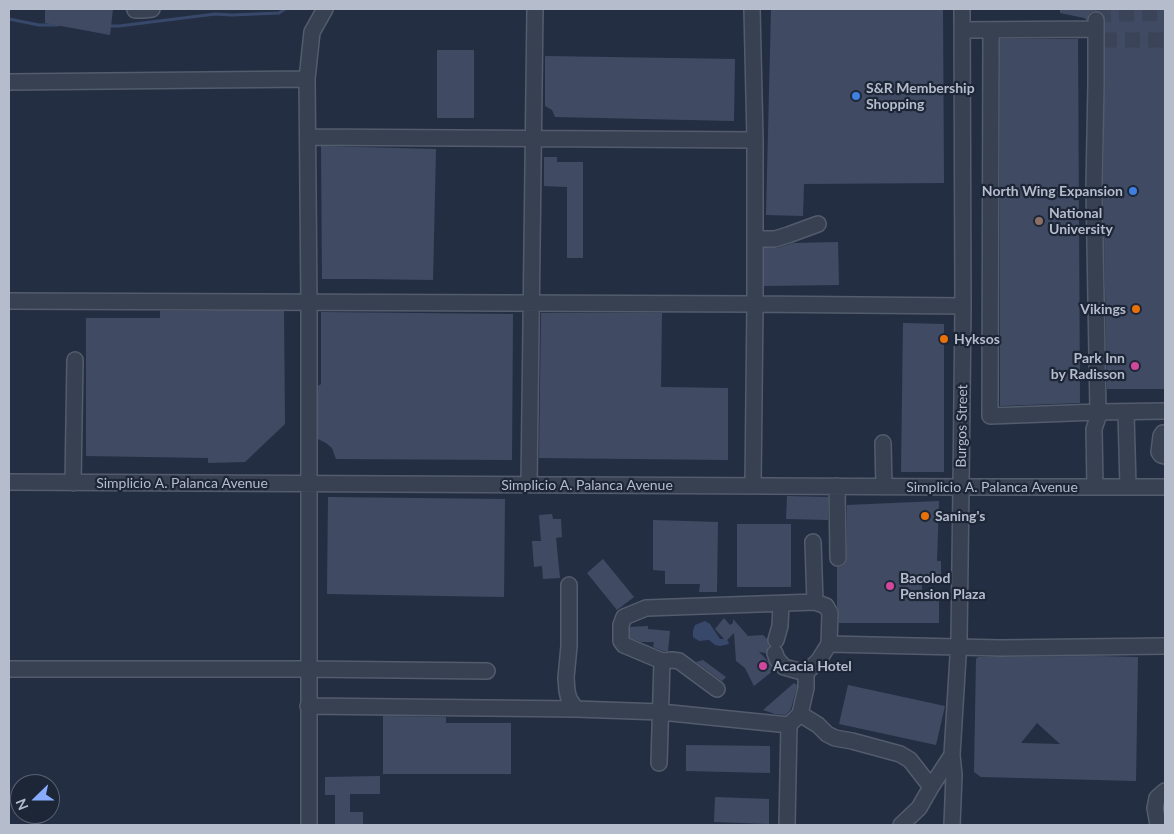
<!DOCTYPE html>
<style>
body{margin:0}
#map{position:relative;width:1174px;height:834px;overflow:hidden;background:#242e43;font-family:Lato,sans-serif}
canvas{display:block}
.frame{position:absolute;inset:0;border:10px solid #b5bccc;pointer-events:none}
.north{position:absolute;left:10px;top:774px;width:50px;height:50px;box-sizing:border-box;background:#1d2637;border:1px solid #5a6273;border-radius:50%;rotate:248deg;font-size:14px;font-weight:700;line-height:20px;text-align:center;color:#b5bccc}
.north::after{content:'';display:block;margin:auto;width:18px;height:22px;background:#88abff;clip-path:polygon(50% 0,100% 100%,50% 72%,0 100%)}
</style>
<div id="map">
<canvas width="1174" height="834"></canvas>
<div class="frame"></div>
<div class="north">N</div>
</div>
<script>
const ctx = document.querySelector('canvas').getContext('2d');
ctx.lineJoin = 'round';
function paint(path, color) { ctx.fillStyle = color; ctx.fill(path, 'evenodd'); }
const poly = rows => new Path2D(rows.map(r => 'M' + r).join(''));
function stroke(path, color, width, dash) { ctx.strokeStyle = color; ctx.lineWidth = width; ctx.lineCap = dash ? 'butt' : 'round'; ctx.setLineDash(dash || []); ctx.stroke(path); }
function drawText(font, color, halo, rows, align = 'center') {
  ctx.font = font + ' Lato,sans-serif'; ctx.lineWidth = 4.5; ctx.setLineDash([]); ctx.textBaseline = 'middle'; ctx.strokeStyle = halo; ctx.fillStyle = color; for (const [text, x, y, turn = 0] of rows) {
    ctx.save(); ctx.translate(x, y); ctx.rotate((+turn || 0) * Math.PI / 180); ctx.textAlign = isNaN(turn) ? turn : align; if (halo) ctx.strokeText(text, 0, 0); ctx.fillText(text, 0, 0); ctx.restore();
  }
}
paint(poly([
 [705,621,710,624,720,639,727,639,729,644,720,646,715,645,709,640,699,641,693,637,693,631,695,625]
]), '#37486b');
stroke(poly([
 [9,19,39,25,58,25],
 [107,26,119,26,215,14,232,15,279,13,285,9]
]), '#37486b', 3);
paint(poly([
 [45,9,113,9,110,35,45,23],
 [771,9,943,9,944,183,804,184,803,216,766,215],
 [1060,9,1165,9,1165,389,1107,389,1103,187,1105,20,1104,15,1100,12,1096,11,1091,12,1088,16,1087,20,1084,18,1060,13],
 [1000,39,1078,39,1080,403,1000,406],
 [437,50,474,50,474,118,437,118],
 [545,56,735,59,734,121,555,117,552,110,545,106],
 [321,146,436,149,433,280,364,279,322,279],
 [544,157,557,157,557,162,583,162,583,258,567,258,567,187,544,186],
 [838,242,839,285,764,286,764,248,777,248,794,243],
 [160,311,284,311,285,424,245,462,208,463,208,458,86,456,86,318,160,318],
 [321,312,513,314,512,460,336,459,332,448,326,443,318,439,318,386,321,384],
 [541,313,662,313,661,387,728,388,728,460,539,458],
 [903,323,944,324,944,472,901,472],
 [787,496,828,497,828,520,786,519],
 [328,497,505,499,504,597,327,594],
 [939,501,937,561,941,561,941,582,922,582,922,600,939,600,939,623,839,623,839,613,837,606,837,567,843,566,846,562,847,558,847,505],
 [552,514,553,519,561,519,562,537,556,538,560,578,543,579,542,566,534,567,532,541,541,541,539,515],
 [653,520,718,522,717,592,699,592,700,584,665,584,665,571,653,570],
 [737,524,791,524,791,587,737,587],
 [603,559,634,597,617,610,587,573],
 [724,618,730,625,733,623,733,619,748,636,763,635,767,639,769,646,766,653,759,652,768,661,774,670,754,686,745,668,736,661,734,633,726,641,715,629],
 [648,626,648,629,670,631,668,651,663,651,653,647,654,642,641,642,630,638,630,627],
 [1097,656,1138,657,1136,781,981,777,974,772,976,659,978,657],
 [1037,723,1060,744,1021,743],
 [703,660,726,677,722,681,696,662],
 [794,683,797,685,797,687,791,709,786,715,775,714,763,710],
 [848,685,945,706,936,745,839,724],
 [383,716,446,717,446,723,511,723,511,774,383,774],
 [686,745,770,746,770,773,686,771],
 [380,776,380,794,350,794,350,812,363,812,363,825,335,825,335,795,325,795,325,777],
 [715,797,769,799,769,824,714,822]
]), '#404b63');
stroke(poly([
 [1096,15,1165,13],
 [1102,40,1165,40]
]), '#3a4358', 15, [15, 8]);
const minor = poly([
 [135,9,135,10,143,10,152,9],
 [752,9,755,140,755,304,753,486],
 [962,30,1096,29],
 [991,30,990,416,1098,412,1165,411],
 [9,82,307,79],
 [308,137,755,140],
 [755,239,775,239,788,235,818,224],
 [9,301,755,304,963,306],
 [1126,412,1128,487],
 [1165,433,1163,433,1161,436,1159,452,1161,455,1165,456],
 [883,443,884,487],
 [9,482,961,487,1165,487],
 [73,483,75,360],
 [529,484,535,9],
 [837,486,838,558],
 [1095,487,1094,429,1098,417,1098,412,1094,187,1096,84,1096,20],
 [813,542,815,602,826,606,830,613,829,644,1001,648,1165,646],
 [569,585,569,646,566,678,567,691,569,699,576,709],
 [776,640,780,626,781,604],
 [775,653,777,659,784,667,806,673],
 [662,661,624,645,621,641,621,625,624,617,646,608,815,602],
 [9,669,308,669,487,671],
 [308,706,576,709,661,712,789,725,800,714,806,688,806,673,819,660,829,644],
 [800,714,818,725,827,734,835,738,852,741,900,754,910,760,931,787],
 [659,763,662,661,672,660,679,661,717,689],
 [309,825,309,302,307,79,312,32,325,9],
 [787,825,789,725],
 [901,825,919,808,931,787,952,755],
 [952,825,954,775,952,755,959,640,961,487,963,306,962,9],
 [1158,825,1155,808,1157,798,1165,791]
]);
stroke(minor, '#535c6c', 18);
stroke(minor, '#384152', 15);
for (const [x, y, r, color] of [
 [856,96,5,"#3f7fe0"],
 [1133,191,5,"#3f7fe0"],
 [1039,221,5,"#8d6e63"],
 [1136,309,5,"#e8710a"],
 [944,339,5,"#e8710a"],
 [1135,366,5,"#d1479c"],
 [925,516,5,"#e8710a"],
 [890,586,5,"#d1479c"],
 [763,666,5,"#d1479c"]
]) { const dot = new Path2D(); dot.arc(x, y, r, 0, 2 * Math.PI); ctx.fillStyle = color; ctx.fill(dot); stroke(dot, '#1d2637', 2); }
drawText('bold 14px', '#b5bccc', '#1d2637', [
 ["S&R Membership",866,88],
 ["Shopping",866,104],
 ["North Wing Expansion",1123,191,"right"],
 ["National",1049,213],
 ["University",1049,229],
 ["Vikings",1126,309,"right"],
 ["Hyksos",954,339],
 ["Park Inn",1125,358,"right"],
 ["by Radisson",1125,374,"right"],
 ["Saning's",935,516],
 ["Bacolod",900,578],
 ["Pension Plaza",900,594],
 ["Acacia Hotel",773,666]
], 'left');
drawText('14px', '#b5bccc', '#1d2637', [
 ["Burgos Street",962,426,-89],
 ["Simplicio A. Palanca Avenue",182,483],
 ["Simplicio A. Palanca Avenue",587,485],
 ["Simplicio A. Palanca Avenue",992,487]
]);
</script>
